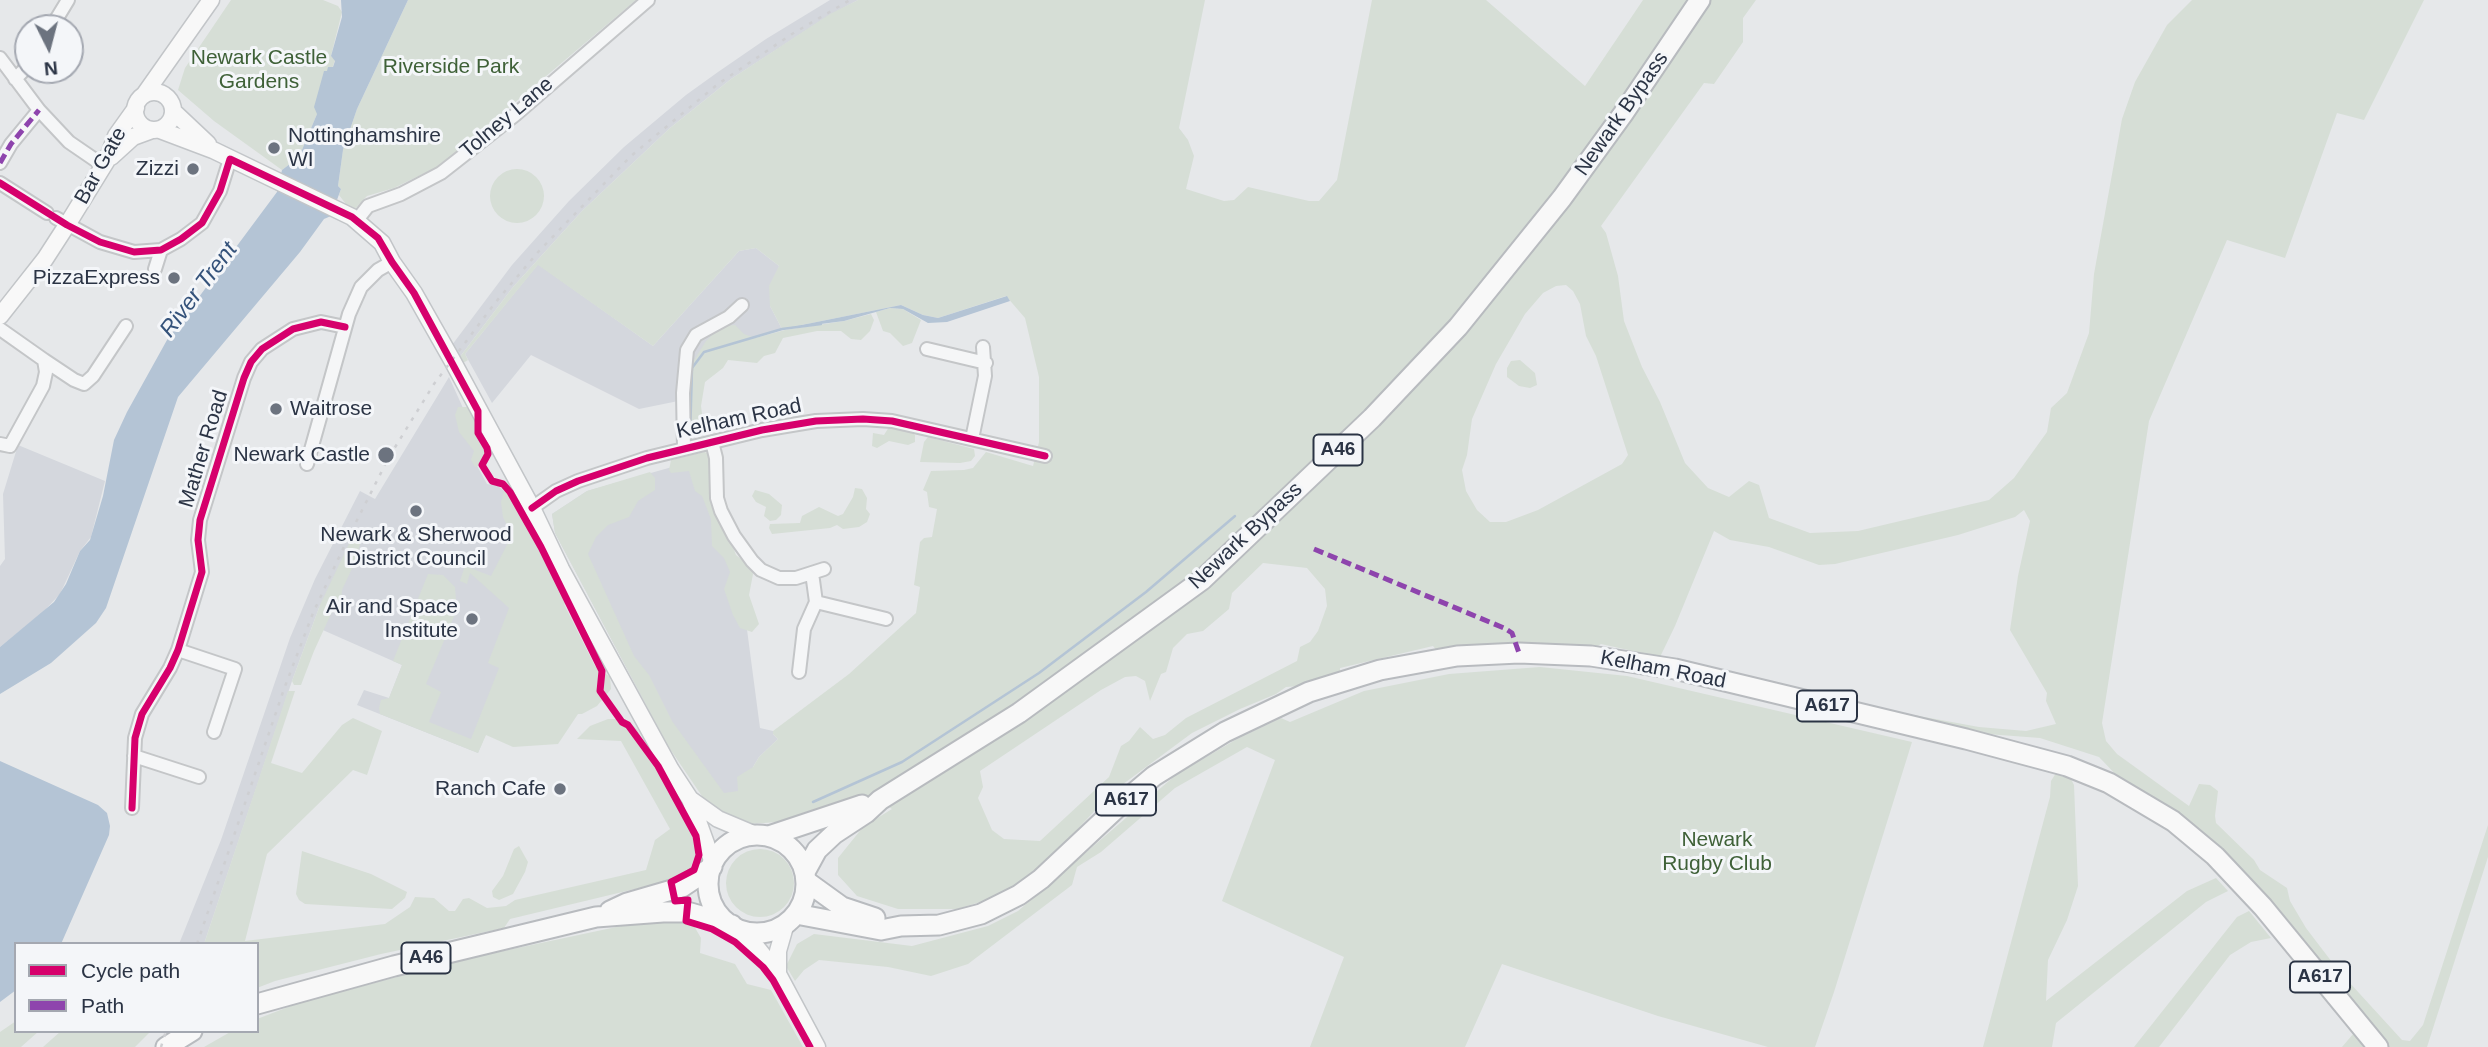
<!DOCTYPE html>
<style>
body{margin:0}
#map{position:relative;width:2488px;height:1047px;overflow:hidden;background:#e6e8ea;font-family:Helvetica,sans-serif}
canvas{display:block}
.legend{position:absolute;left:14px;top:942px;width:245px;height:91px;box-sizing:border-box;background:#f4f6f9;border:2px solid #a4a8b1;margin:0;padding:9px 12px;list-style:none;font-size:21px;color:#2b3445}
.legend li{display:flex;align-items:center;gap:14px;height:35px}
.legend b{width:35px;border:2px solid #a4a8b1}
.north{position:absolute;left:14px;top:14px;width:70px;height:70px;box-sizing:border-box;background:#f4f6f9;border:2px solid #a4a8b1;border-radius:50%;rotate:174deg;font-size:19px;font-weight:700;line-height:28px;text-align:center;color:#2b3445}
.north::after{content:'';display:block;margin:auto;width:24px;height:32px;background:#6c737f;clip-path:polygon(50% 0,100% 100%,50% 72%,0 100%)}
</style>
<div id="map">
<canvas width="2488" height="1047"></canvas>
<ul class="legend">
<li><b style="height:9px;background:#d6006c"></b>Cycle path</li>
<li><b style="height:9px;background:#8e44ad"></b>Path</li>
</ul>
<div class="north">N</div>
</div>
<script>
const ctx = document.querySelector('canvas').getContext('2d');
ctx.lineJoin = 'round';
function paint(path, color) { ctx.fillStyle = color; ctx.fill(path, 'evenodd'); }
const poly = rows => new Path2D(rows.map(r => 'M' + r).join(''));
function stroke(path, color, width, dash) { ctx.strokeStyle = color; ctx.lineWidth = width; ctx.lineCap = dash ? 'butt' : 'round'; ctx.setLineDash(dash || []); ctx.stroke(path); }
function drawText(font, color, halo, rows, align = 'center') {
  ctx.font = font + ' Helvetica,sans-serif'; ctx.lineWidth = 6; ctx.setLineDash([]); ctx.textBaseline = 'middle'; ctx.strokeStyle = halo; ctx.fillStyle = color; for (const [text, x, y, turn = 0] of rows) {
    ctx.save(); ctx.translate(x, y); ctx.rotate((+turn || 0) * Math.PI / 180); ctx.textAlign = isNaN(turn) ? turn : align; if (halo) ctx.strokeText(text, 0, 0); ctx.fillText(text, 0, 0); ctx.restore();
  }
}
paint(poly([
 [830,0,858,0,830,15,731,79,670,128,582,211,513,287,459,358,452,345,512,265,569,201,624,147,686,95,718,72,766,39],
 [756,248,779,266,770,306,782,329,704,352,689,367,688,399,639,409,531,355,492,403,465,354,538,264,653,346,739,251],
 [449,377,482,450,476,464,487,484,498,486,508,494,551,577,478,753,357,705,364,690,389,698,402,665,316,627,320,605,292,681,204,944,179,944,221,840,290,638,315,579,360,491,375,499],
 [18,445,105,481,91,537,80,551,60,594,42,613,0,647,0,566,5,559,3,494],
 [704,458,746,622,760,728,773,731,773,734,778,739,759,757,753,767,752,780,732,820,668,746,555,533,552,514,587,491]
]), '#d4d7dd');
paint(poly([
 [231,0,323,0,338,6,342,12,331,56,335,60,317,114,299,157,282,170,214,121,178,90,185,68],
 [408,0,636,0,441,165,394,188,367,196,352,212,339,195,341,189,338,186,343,150,357,109],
 [858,0,1205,0,1179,128,1188,140,1194,156,1186,189,1224,201,1234,200,1248,187,1309,201,1319,201,1337,180,1372,0,1486,0,1585,86,1643,0,1756,0,1743,18,1743,42,1714,84,1704,83,1601,226,1606,233,1618,276,1624,321,1642,367,1660,402,1685,463,1708,488,1729,497,1749,481,1759,485,1769,518,1810,533,1858,531,1989,500,2014,478,2047,432,2051,408,2067,393,2089,333,2094,274,2122,119,2135,82,2167,25,2192,0,2424,0,2364,120,2337,113,2285,258,2227,240,2149,421,2102,723,2106,741,2117,754,2189,806,2199,784,2210,785,2218,791,2215,816,2216,823,2254,860,2260,870,2287,888,2290,901,2306,928,2338,970,2402,1040,2410,1041,2423,1025,2488,825,2488,857,2427,1047,2342,1047,2365,1020,2280,918,2121,780,2099,757,2040,738,1987,734,1875,708,1979,727,2026,731,2056,724,2046,701,2047,693,2010,630,2018,576,2030,521,2024,510,2015,517,1958,535,1835,564,1819,565,1769,547,1730,540,1714,531,1675,626,1660,657,1601,644,1596,647,1545,646,1437,651,1433,646,1340,668,1340,672,1324,680,1310,681,1300,686,1286,687,1276,694,1240,709,1192,733,1111,793,1051,858,1021,884,990,899,957,909,898,909,857,896,838,875,838,858,863,827,892,809,871,795,840,808,801,820,764,823,747,824,732,820,708,805,668,746,555,533,552,514,587,491,650,472,655,478,655,490,638,501,629,517,608,525,596,537,588,554,634,656,649,675,672,721,724,793,738,791,737,777,753,767,759,757,778,739,773,734,773,731,849,674,916,613,920,587,914,585,920,542,924,538,932,537,937,509,929,507,927,492,923,490,931,471,964,470,973,468,986,452,1033,466,1039,442,1039,377,1025,318,1006,296,938,318,923,315,901,305,782,329,770,306,769,286,779,266,756,248,739,251,653,346,538,265,465,354,468,360,463,363,459,358,513,287,582,211,670,128,731,79,830,14],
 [1566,285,1573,291,1580,304,1586,336,1596,356,1628,455,1622,464,1538,510,1506,522,1490,522,1477,510,1466,491,1462,470,1467,455,1472,419,1496,364,1525,314,1543,293,1556,286],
 [1263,563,1307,568,1325,589,1327,606,1318,631,1310,642,1300,647,1297,661,1186,718,1165,735,1153,739,1140,727,1129,741,1121,746,1109,777,1040,841,1004,839,992,830,978,798,983,787,980,771,1101,690,1125,677,1136,676,1145,681,1150,701,1161,674,1166,672,1173,648,1187,634,1203,631,1229,609,1232,593],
 '490 196a27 27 0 1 1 54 0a27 27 0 1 1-54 0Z',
 [890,308,903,309,921,320,912,343,903,346,890,333,883,331,876,312],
 [871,314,874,320,870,331,861,340,851,339,841,331,817,331,783,338,775,353,764,356,757,363,728,360,723,368,705,382,701,406,704,430,696,436,688,437,686,412,690,373,694,360,706,341,721,326,735,325,744,334,755,338,785,330,844,321],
 [1520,360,1535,373,1537,385,1530,388,1519,386,1507,377,1507,368,1511,361],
 [458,407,467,407,484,427,490,453,487,463,475,467,471,460,474,451,459,432,455,415],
 [889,427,910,430,915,435,915,442,908,445,889,441,877,448,872,446,873,433,884,435],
 [928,437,974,449,975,456,971,461,960,463,920,462,924,442],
 [704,452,713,454,730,539,736,555,751,567,753,574,749,595,759,624,752,632,740,628,733,615,724,589,730,572,724,558,712,546,711,519,702,496,695,491,689,471,671,473,669,470,671,460],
 [855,488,862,489,867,498,866,509,870,514,867,522,859,527,843,529,837,525,830,528,772,534,769,528,770,524,800,523,802,516,819,507,838,516,843,514,853,497],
 [755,490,769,494,782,505,781,515,776,520,770,521,764,516,766,507,756,502,752,496],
 [504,491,519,493,575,609,564,604,595,666,610,677,611,689,597,706,582,714,578,714,558,744,513,747,486,735,478,753,380,714,379,708,381,700,389,698,402,665,393,661,428,574,443,575,455,587,456,600,460,602,426,684,441,692,429,722,471,739,499,668,488,663,509,608,470,573,467,584,460,581,465,566,491,576,512,535,503,517,501,502],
 [355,531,360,532,361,541,355,562,342,590,341,602,331,614,314,651,301,685,294,685,292,681,320,605],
 [1540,667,1627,676,1912,742,1834,992,1815,1047,1768,1047,1658,1016,1502,964,1465,1047,1310,1047,1344,957,1222,901,1275,760,1247,747,1175,788,1101,852,1077,867,1072,885,968,964,931,976,888,967,819,960,804,970,795,981,786,966,797,944,814,934,912,946,988,926,1018,911,1177,774,1237,739,1281,718,1290,722,1364,691,1449,674],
 [288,691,295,691,271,763,302,773,342,725,353,718,382,731,367,775,353,770,267,854,245,941,385,924,410,907,415,897,434,898,449,911,455,911,463,899,469,898,487,908,506,906,515,900,646,870,655,840,670,829,621,741,577,739,590,726,608,719,625,719,637,729,696,843,695,856,690,869,664,882,510,919,504,928,381,954,275,981,257,988,257,944,204,944],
 [2056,773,2071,779,2074,785,2078,886,2067,920,2048,960,2046,1001,2187,891,2216,878,2228,891,2206,902,2056,1023,2052,1047,1983,1047,2050,797,2051,781],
 [519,846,528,862,525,872,513,894,499,900,493,897,492,891,503,876,514,849],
 '726 883a34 34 0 1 1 68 0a34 34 0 1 1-68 0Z',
 [302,851,371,874,407,892,405,898,392,909,305,904,299,900,296,894],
 [2249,911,2271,938,2251,942,2230,955,2159,1047,2134,1047,2237,917],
 [654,919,682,922,694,926,701,938,700,953,735,964,747,984,771,990,803,1047,204,1047,232,1031,257,1031,257,1019,296,1004,456,961],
 [16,1021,16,1031,39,1031,21,1047,0,1047,0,1032],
 [61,1031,151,1031,135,1047,43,1047]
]), '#d6ded6');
paint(poly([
 [341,0,408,0,357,109,343,150,338,186,341,189,331,216,324,219,300,252,178,397,106,608,96,623,51,663,0,694,0,647,54,602,66,584,80,551,90,540,103,496,114,440,127,412,167,340,277,192,282,170,299,157,317,114,314,107,324,71,327,71,328,67,333,67,335,61,331,56,342,17],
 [1007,296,1010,301,947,322,928,323,903,309,890,308,844,321,782,329,901,305,923,315,938,318],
 [0,761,98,805,107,813,110,826,109,835,61,944,16,944,16,990,0,1002]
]), '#b4c4d5');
stroke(poly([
 [690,439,692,368,704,352,782,329,821,324],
 [813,802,902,762,1039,673,1146,592,1235,516]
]), '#b4c4d5', 2.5);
const minor = poly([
 [51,28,68,0],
 [0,58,39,110,69,142,104,166],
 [15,79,28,66],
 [0,163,11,144,39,110],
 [0,183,47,213],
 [56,218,100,242,134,252,161,250,181,239,202,223,220,191,230,159],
 [357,220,368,206,401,194,441,173,515,115,648,0],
 [155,269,161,250],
 [0,329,44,360,46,372,43,386,10,446,0,444],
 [927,349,986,363],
 [44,360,74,380,84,384,93,376,126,326],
 [972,439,985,376,983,347],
 [712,442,716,458,717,498,721,511,734,536,752,561,761,570,779,578,796,578,824,569],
 [684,449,683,393,687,350,696,335,729,317,742,305],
 [307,464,349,314,361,287,378,270,392,262],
 [532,508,556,491,578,481,647,458,762,430,816,421,863,419,892,421,1045,456],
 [816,602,886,619],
 [178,650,235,669,214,732],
 [799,672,804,629,816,602,812,573],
 [134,756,199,777],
 [132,808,135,738,142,714,170,668,178,650,202,572,198,540,200,520,244,378,251,362,262,349,293,329,321,322,345,327]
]);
const major = poly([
 '135 111a19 19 0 1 1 38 0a19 19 0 1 1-38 0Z',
 [144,95,211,0],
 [174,112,208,144],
 [160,130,213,150,352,217,382,243,392,262,414,293,452,360,532,508,561,569,671,770,690,799,718,819,756,835],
 [111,157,133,137,152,130],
 [0,316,45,259,67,225,107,160,116,136,136,108],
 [690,799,713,863],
 [736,927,758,949,778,974,817,1047],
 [778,974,778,951,786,923]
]);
const highway = poly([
 '708 884a49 49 0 1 1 98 0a49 49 0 1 1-98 0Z',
 [769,836,862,805],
 [805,872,817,850,834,834,866,813,880,800,1019,713,1202,580,1372,418,1458,327,1562,198,1623,114,1700,0],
 [806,881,842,907,875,918],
 [610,911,627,903,682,887,712,867],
 [796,914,881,930,901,926,939,925,981,914,1019,895,1041,879,1122,803,1154,776,1225,732,1309,692,1380,670,1457,656,1519,653,1591,656,1675,669,1966,739,2067,766,2109,783,2173,821,2215,856,2263,907,2378,1047],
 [257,1004,394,966,596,917,663,912,687,912,732,925],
 [166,1047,192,1031]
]);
stroke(minor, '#c4c6c8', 16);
stroke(major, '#c2c5c8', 19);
stroke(highway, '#b8bbbf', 23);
stroke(minor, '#f5f6f7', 12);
stroke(major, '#f8f8f8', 16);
stroke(highway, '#f8f8f8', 19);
stroke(poly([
 [197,944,284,689,313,613,349,536,389,457,434,384,495,303,539,251,631,156,718,84,792,34,850,0],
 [161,1047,166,1031]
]), '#cecfd2', 2.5, [3.5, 7]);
stroke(poly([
 [0,163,11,144,39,110],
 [1314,549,1504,628,1512,633,1519,653]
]), '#8e44ad', 5, [10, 5]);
stroke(poly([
 [0,183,67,225,100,242,134,252,161,250,181,239,202,223,220,191,230,159,352,217,378,238,392,262,414,293,478,411,478,433,487,448,488,454,482,465,492,481,503,484,510,492,541,547,602,671,600,691,622,722,628,725,658,766,696,836,699,855,694,870,671,882,675,901,688,900,686,921,712,929,735,942,763,967,773,980,810,1047],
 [532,508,556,491,578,481,647,458,762,430,816,421,863,419,892,421,1045,456],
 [132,808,135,738,142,714,170,668,178,650,202,572,198,540,200,520,244,378,251,362,262,349,293,329,321,322,345,327]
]), '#d6006c', 7);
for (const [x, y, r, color] of [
 [274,148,7,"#6c737f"],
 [193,169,7,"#6c737f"],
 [174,278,7,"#6c737f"],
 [276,409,7,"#6c737f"],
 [386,455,9,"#6c737f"],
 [416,511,7,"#6c737f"],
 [472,619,7,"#6c737f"],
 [560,789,7,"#6c737f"]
]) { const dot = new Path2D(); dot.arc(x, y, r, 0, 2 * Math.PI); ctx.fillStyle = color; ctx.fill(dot); stroke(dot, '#f4f6f9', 2.5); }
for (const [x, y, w] of [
 [1338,450,49],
 [1827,706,60],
 [1126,800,60],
 [426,958,49],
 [2320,977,60]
]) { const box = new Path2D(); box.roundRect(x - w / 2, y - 15.5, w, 31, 5); ctx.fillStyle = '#f4f6f9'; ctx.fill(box); stroke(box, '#2b3445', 2); }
drawText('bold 19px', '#2b3445', null, [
 ["A46",1338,450],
 ["A617",1827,706],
 ["A617",1126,800],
 ["A46",426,958],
 ["A617",2320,977]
]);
drawText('21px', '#3f6138', '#f4f6f9', [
 ["Newark Castle",259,58],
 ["Gardens",259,82],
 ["Riverside Park",451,67],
 ["Newark",1717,840],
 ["Rugby Club",1717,864]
]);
drawText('21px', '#2b3445', '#f4f6f9', [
 ["Newark Bypass",1622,114,-55],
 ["Tolney Lane",507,118,-40],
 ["Bar Gate",101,166,-61],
 ["Kelham Road",739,419,-12],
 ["Mather Road",204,449,-73],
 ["Newark Bypass",1246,536,-43],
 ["Kelham Road",1663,670,11]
]);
drawText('21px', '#2b3445', '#f4f6f9', [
 ["Nottinghamshire",288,136,"left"],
 ["WI",288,160,"left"],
 ["Zizzi",179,169],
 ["PizzaExpress",160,278],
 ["Waitrose",290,409,"left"],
 ["Newark Castle",370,455],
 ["Newark & Sherwood",416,535,"center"],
 ["District Council",416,559,"center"],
 ["Air and Space",458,607],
 ["Institute",458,631],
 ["Ranch Cafe",546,789]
], 'right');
drawText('italic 23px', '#34527a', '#f4f6f9', [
 ["River Trent",199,290,-53]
]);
</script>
